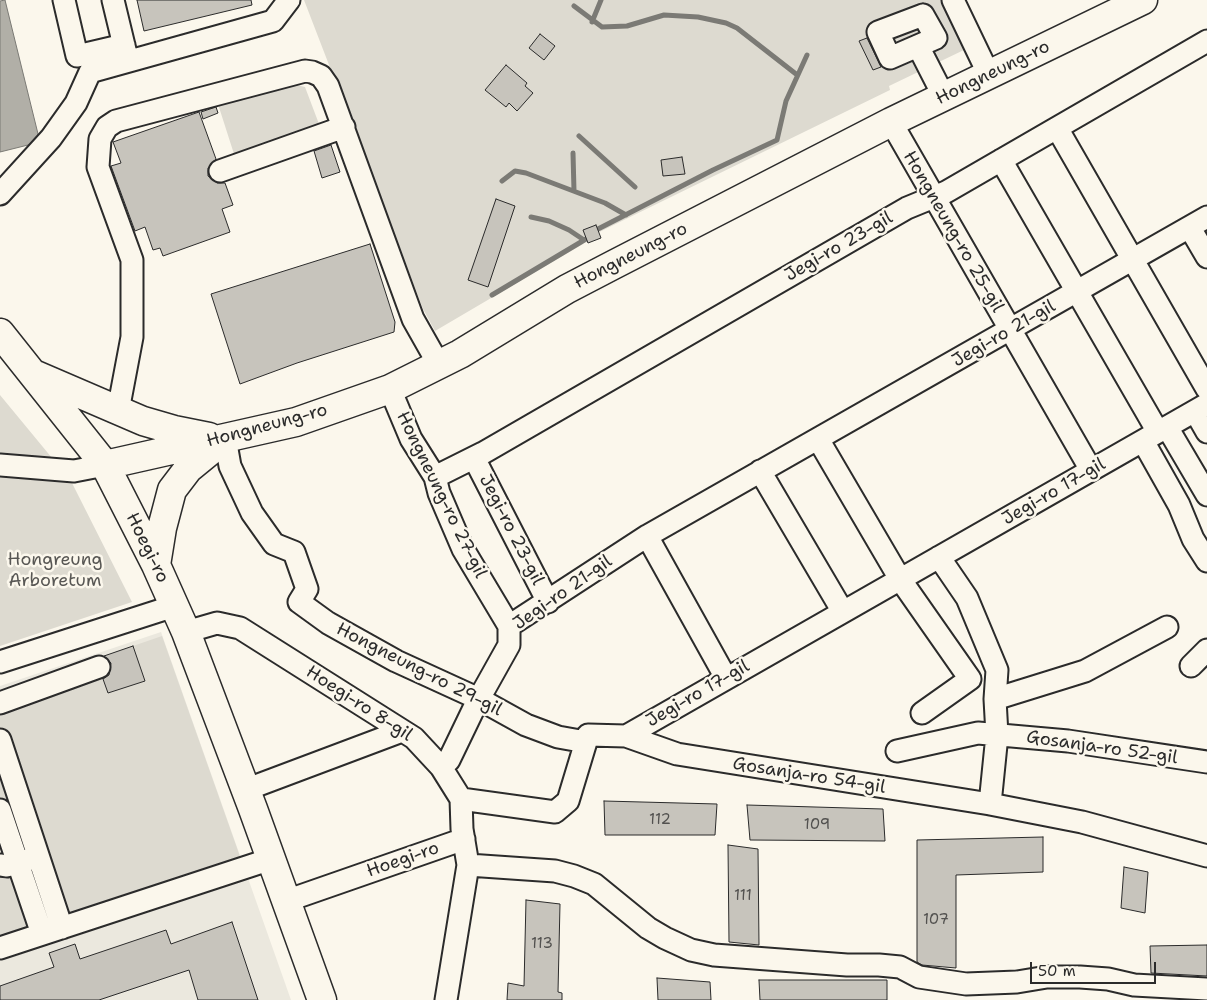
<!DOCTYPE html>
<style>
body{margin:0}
#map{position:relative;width:1207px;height:1000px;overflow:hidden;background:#fbf7ec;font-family:"Shantell Sans",sans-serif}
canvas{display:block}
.scale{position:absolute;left:1030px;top:962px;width:126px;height:22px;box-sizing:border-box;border:2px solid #2b2b2b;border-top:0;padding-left:6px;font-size:15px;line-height:18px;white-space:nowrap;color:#2b2b2b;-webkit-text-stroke:4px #fbf7ec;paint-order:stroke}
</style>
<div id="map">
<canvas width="1207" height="1000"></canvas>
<div class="scale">50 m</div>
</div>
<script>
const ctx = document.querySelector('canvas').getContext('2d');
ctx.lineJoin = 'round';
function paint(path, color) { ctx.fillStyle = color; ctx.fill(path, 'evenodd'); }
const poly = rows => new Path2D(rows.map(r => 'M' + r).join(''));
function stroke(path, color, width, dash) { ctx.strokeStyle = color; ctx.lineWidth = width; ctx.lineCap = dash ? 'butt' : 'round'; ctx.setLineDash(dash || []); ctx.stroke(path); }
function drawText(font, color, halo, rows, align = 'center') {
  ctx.font = font + ' "Shantell Sans",sans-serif'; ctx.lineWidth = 5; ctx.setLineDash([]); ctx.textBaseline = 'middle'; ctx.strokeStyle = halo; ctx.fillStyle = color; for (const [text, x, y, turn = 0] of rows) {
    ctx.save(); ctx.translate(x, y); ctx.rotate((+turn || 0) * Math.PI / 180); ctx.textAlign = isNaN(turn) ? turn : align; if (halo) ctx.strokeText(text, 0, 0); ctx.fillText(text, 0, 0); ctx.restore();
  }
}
paint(poly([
 [161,632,291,1000,0,1000,0,686]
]), '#ebe8de');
paint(poly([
 [304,0,945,0,966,49,889,86,890,90,585,239,583,244,435,331,423,309],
 [281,81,305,87,319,124,234,154,217,101],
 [0,395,71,481,132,602,0,646],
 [162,636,244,868,42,934,0,810,0,703,99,667,108,693,145,681,133,646],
 [0,874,16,880,31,925,0,936]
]), '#dddad0');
const water = poly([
 [5,0,40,142,0,152,0,1,5,0]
]);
paint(water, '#b1afa7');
stroke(water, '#7b7a75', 1);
stroke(poly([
 [574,6,602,27,627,26,664,15,698,17,726,23,737,28,796,74],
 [592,22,601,0],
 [579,136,635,187],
 [573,153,574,191],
 [502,181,515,171,526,173,605,203,626,215],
 [531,217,549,221,569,230,584,240],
 [598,229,713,170,777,140,786,101,807,55],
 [492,295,586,239]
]), '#7b7a75', 5);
const building = poly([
 [137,0,251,0,252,5,144,31,137,0],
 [540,34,555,46,544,60,529,48,540,34],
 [867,38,881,67,873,70,859,41,867,38],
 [506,65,527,83,525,86,533,93,517,111,509,103,506,107,485,90,506,65],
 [216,107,218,113,203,119,201,112,216,107],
 [199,112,216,159,208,168,208,176,217,183,225,183,233,205,222,209,230,232,163,256,160,248,153,250,145,227,135,231,111,166,121,163,113,142,199,112],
 [331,145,340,172,322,178,314,151,331,145],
 [682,157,685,174,663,176,661,160,682,157],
 [496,199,515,206,488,287,468,280,496,199],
 [596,225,601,238,588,243,583,230,596,225],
 [370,244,395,322,394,332,297,363,240,384,211,294,370,244],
 [133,646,145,681,108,693,103,679,109,675,111,663,104,656,133,646],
 [604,801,717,804,715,835,605,835,604,801],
 [747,805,883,809,885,841,750,840,747,805],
 [1043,837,1043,872,956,875,956,968,922,965,917,962,917,840,1043,837],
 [728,845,758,849,759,945,729,942,728,845],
 [1124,867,1148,872,1145,913,1121,908,1124,867],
 [526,900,560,904,558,992,562,993,562,1000,507,1000,508,983,524,986,526,900],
 [232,922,258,1000,198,1000,189,970,99,1000,0,1000,0,986,54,967,49,953,75,944,80,959,166,930,171,944,232,922],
 [1207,945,1207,976,1151,973,1150,946,1207,945],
 [657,978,710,982,711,1000,658,1000,657,978],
 [759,980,887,980,887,1000,760,1000,759,980]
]);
paint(building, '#c7c4bc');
stroke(building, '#2b2b2b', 1);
const minor = poly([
 [64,0,77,56,124,45],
 [113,0,127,58],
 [953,0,989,75],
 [923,15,936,38,890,58,878,32,923,15],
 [918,46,944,97],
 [891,122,1091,470],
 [1057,128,1207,389],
 [1001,160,1158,432],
 [220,171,344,127],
 [0,194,51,138,76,103,90,72,273,21,289,0],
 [1190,228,1207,257],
 [390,389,411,439,435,477,439,493,463,549,509,626],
 [118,411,132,337,132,260,98,167,100,139,107,127,116,121,305,71,312,72,321,76,328,86,413,319,439,365],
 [1195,411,1207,432],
 [1167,427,1207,495],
 [225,438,230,466,252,513,274,544,294,552,307,589,299,602,328,623,396,661,479,699,526,725,558,737,586,742],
 [818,439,900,579,970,679,922,713],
 [1143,441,1179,505,1193,539,1207,561],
 [474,458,548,602],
 [0,465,74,471,105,465],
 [760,471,843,612],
 [435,477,483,453,907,208,946,192,1207,41],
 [647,536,726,678],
 [939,557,967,598,997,670,995,699,997,735,990,804],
 [509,626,647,536,1207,217],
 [186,632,217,623,240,628,414,738,441,767,461,799,462,829,468,865,446,1000],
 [0,662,174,606],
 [1191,666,1207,650],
 [995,699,1085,671,1167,627],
 [0,703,99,667],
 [626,736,1207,404],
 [0,740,62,928],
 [897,751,978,733,1068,741,1207,762],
 [441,767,449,760,476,704,509,645,509,626],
 [245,790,402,731],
 [461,799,555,812,568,801,588,735,626,736,677,754,990,804,1082,822,1207,856],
 [0,810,42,934],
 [0,865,7,866,31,859],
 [468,865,555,871,574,876,594,884,648,928,665,938,691,950,714,955,847,965,879,965,900,967,919,977,966,984,1017,982,1047,977,1080,977,1108,979,1134,985,1207,989],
 [286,901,464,839],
 [0,948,271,859]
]);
const major = poly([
 [0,333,105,465,156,565,186,632,253,809,322,1000],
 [36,375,143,421,174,430,209,437],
 [105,465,296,422,390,389,460,354,567,289,615,264,891,122,1143,0],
 [156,565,162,528,172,490,188,469,221,442]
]);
stroke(minor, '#2b2b2b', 25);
stroke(major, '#2b2b2b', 31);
stroke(minor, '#fbf7ec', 21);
stroke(major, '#fbf7ec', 28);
drawText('15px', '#52514f', null, [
 ["112",660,820],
 ["109",817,825],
 ["111",743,896],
 ["107",936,920],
 ["113",542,944]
]);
drawText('18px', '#2b2b2b', '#fbf7ec', [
 ["Hongneung-ro",993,73,-26],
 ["Hongneung-ro 25-gil",953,232,60],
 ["Jegi-ro 23-gil",839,247,-30],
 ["Hongneung-ro",631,256,-27],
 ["Jegi-ro 21-gil",1004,334,-30],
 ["Hongneung-ro",267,426,-15],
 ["Jegi-ro 17-gil",1054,492,-30],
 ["Hongneung-ro 27-gil",441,495,64],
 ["Jegi-ro 23-gil",511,530,63],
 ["Hoegi-ro",147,548,64],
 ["Jegi-ro 21-gil",563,593,-35],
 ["Hongneung-ro 29-gil",419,670,27],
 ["Jegi-ro 17-gil",698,694,-30],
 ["Hoegi-ro 8-gil",359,704,33],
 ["Gosanja-ro 52-gil",1102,748,8],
 ["Gosanja-ro 54-gil",809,776,9],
 ["Hoegi-ro",403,860,-19]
]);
drawText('18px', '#585754', '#fbf7ec', [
 ["Hongreung",55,560],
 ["Arboretum",55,581]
]);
</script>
